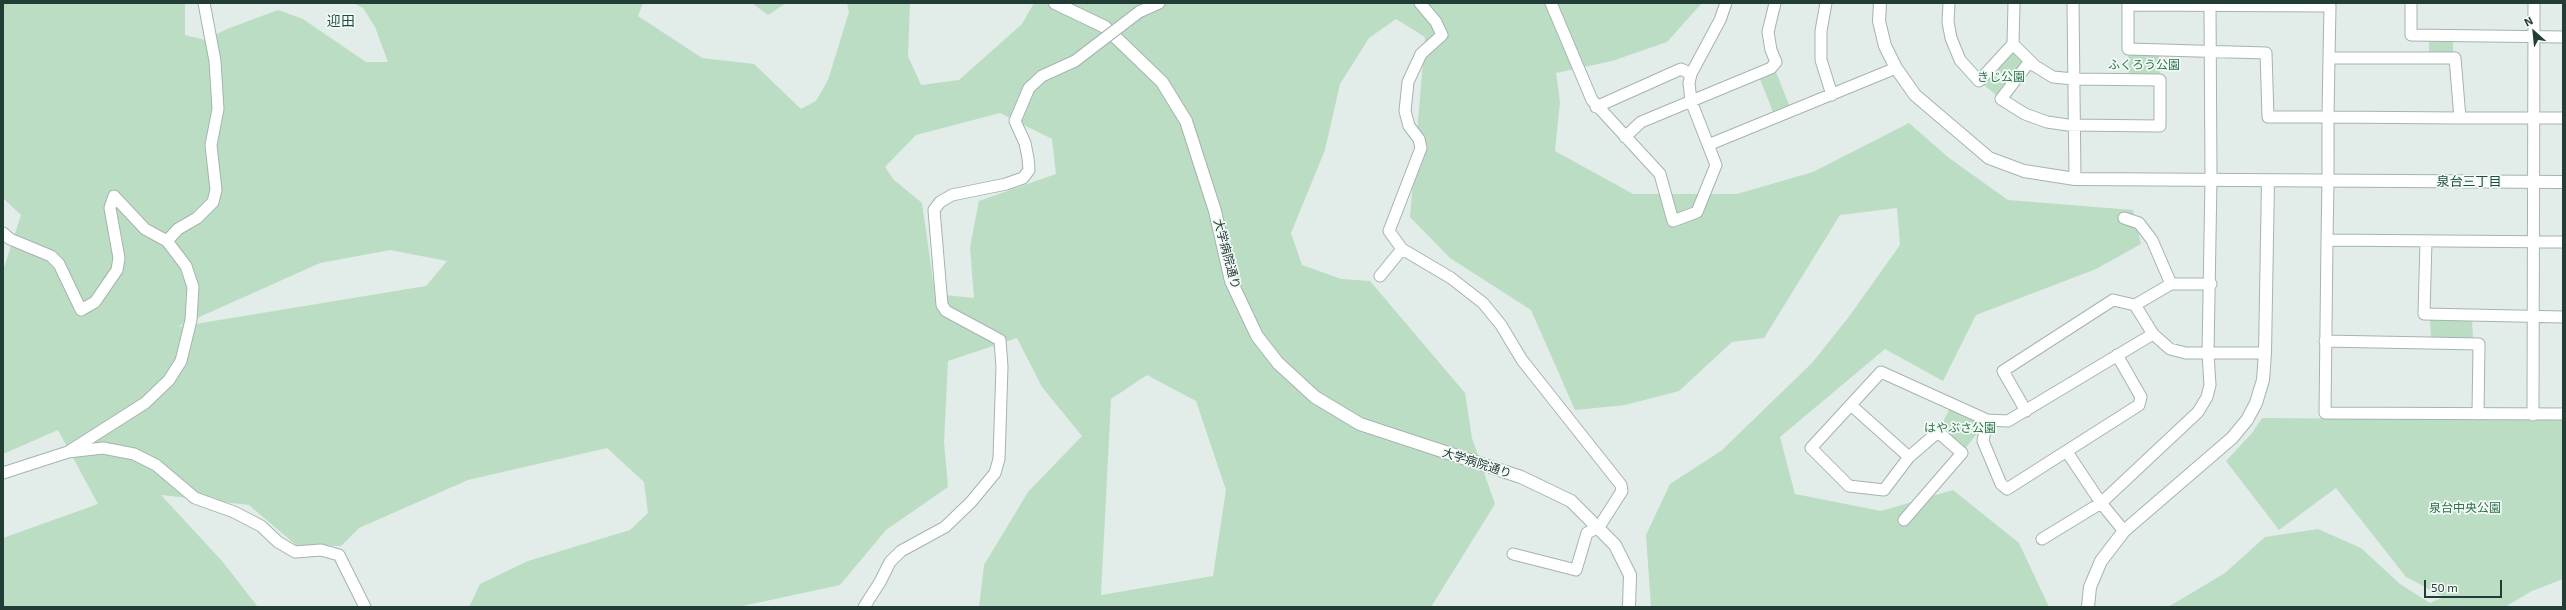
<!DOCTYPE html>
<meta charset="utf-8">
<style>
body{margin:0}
#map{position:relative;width:2566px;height:610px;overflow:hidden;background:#e2ece8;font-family:"Exo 2",sans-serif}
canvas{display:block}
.frame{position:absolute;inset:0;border:4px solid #223d36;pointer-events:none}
.north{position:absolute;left:2514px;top:12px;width:40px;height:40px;-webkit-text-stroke:3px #f3f9f6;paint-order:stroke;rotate:333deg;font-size:11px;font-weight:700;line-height:16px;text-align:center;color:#223d36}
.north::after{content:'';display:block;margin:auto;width:14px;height:18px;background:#223d36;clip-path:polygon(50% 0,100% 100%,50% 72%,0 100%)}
.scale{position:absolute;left:2424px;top:580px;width:78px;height:18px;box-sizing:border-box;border:2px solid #223d36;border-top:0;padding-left:5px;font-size:12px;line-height:14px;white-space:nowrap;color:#223d36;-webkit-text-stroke:3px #f3f9f6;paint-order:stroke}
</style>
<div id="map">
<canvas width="2566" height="610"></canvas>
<div class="frame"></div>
<div class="north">N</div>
<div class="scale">50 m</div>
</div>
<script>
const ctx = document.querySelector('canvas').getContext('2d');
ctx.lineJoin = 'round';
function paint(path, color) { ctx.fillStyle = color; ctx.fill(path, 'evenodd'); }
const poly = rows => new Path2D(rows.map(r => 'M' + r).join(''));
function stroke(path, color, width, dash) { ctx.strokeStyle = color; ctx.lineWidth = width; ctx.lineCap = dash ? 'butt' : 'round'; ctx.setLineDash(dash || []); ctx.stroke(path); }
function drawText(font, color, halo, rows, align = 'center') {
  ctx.font = font + ' "Exo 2","Noto Sans JP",sans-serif'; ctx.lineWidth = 3.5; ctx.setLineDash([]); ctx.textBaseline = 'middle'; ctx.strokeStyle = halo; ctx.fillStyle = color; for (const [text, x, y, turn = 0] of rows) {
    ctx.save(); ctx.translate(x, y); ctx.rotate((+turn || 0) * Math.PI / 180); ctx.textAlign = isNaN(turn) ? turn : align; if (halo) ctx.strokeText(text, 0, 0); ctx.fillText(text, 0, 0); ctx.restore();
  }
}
paint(poly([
 [3,3,185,3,185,35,205,40,227,29,278,10,303,19,366,62,388,62,375,27,363,8,353,3,643,3,638,16,702,58,754,64,801,109,816,101,828,80,849,12,847,3,910,3,908,56,921,85,959,80,1022,24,1034,3,1702,3,1667,42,1612,61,1556,73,1560,102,1555,151,1633,194,1737,194,1813,172,1909,123,1949,158,2008,200,2133,210,2141,244,2096,269,1976,315,1943,381,1885,349,1780,437,1795,494,1881,511,1953,490,2019,543,2049,607,1651,607,1646,535,1670,484,1721,451,1812,363,1848,318,1900,245,1897,208,1840,215,1764,338,1732,342,1679,391,1625,405,1575,410,1531,310,1450,258,1410,217,1425,37,1396,19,1369,38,1340,84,1325,150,1291,233,1302,265,1341,279,1370,281,1465,393,1472,438,1495,504,1431,607,979,607,984,565,1028,492,1082,436,1042,387,1017,338,948,361,944,442,948,487,886,530,840,585,738,607,469,607,480,584,528,561,630,530,648,513,644,482,607,448,468,480,359,528,341,546,296,545,249,505,161,495,222,561,258,607,3,607,3,538,98,504,58,430,3,454,3,271,21,215,3,198],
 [1000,113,1052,139,1056,174,979,201,970,247,974,298,935,294,922,203,894,180,885,167,916,135],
 [390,250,447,261,426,286,177,327,320,263],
 [1147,375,1196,401,1226,490,1213,576,1101,595,1111,399],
 [752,3,786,3,768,15],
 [2429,40,2453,40,2453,56,2429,56],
 [2013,44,2030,61,2001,99,1979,81],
 [2128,49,2159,51,2160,80,2129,80],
 [1776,72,1789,105,1773,112,1760,79],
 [2430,320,2472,321,2473,338,2431,338],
 [1952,404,1987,420,1962,453,1938,432],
 [2262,418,2563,420,2563,579,2532,591,2505,607,2168,607,2225,573,2265,537,2318,529,2361,548,2400,584,2430,603,2444,597,2406,577,2336,488,2279,530,2226,461,2252,433]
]), '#bbddc4');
const minor = poly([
 [1420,3,1436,22,1442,35,1421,54,1408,82,1405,111,1409,126,1419,139,1421,148,1389,231,1402,249,1451,278,1483,303,1501,325,1522,360,1545,389,1621,485,1622,491,1599,527,1587,533,1576,570,1513,554],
 [1551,3,1592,100,1660,174,1673,221,1697,212,1716,165,1691,101,1689,83,1691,74,1720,20,1726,3],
 [1826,3,1821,31,1821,60,1832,95],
 [1949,3,1948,22,1951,38,1960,60,1979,81,2013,44,2014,3],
 [2073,3,2075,179],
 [2411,3,2411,35,2563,37],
 [1139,12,1159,3],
 [2013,44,2035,66,2053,77,2074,79,2160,80,2160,126,2068,125,2047,122,2025,114,2001,99,2030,61],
 [2329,58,2455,58,2460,118],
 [1596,107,1681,69,1691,74],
 [2563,118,2460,118,2328,117,2268,117,2266,53,2128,49,2128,5,2330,6,2329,58,2328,117,2328,180,2327,240,2325,413,2563,414],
 [1625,137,1641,122,1771,68,1776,62,1771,50,1768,32,1775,3],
 [1708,145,1896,68],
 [2124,218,2139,223,2152,240,2171,284],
 [3,233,10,239,51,256,59,264,81,310,95,302,117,270,119,258,110,208,114,196,145,229,167,241,186,266,193,287,191,320,181,361,169,380,145,403,68,452],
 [2327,240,2563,242],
 [167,241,178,229,197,218,213,202,216,190,211,145,218,109,215,61,204,3],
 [2426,241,2424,314,2563,317],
 [1380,276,1402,249],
 [2135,305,2153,334,2170,349,2186,353,2265,353],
 [2325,341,2479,344,2478,414],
 [1852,406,1909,457],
 [2026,411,2003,371,2113,300,2135,305,2171,284,2211,284],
 [2533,415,2534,3],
 [1987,420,1983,441,2001,484,2007,489,2139,405,2141,397,2117,355],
 [2067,452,2101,503,2124,531],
 [3,473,68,452,103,448,134,454,156,465,195,498,234,512,261,526,278,542,295,552,321,550,339,555,365,607],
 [1904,520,1962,453,1938,432,1909,457,1884,490,1849,486,1811,448,1881,372,1987,420,2008,421,2153,334],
 [2042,539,2101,503,2198,412,2207,397,2210,385,2208,354,2211,179,2210,7],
 [864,607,880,582,890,562,901,551,945,527,971,502,995,473,999,459,1002,367,1000,340,946,311,942,305,934,210,940,202,952,195,1006,184,1023,178,1029,170,1028,158,1025,143,1015,121,1029,88,1042,76,1075,61,1088,51]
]);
const tertiary = poly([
 [1055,3,1105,27,1162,82,1186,121,1215,211,1231,281,1257,336,1278,363,1315,397,1360,424,1521,477,1571,501,1615,545,1630,575,1629,607],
 [1880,3,1879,21,1885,46,1896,68,1915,95,1989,158,2024,171,2075,179,2563,182],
 [2088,607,2090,587,2101,561,2124,531,2232,438,2247,420,2256,403,2263,380,2265,353,2268,181]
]);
stroke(minor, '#a5b4af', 13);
stroke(tertiary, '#a5b4af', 14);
stroke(minor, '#fff', 11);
stroke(tertiary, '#fff', 12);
const minorBridge = poly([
 [1088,51,1139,12]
]);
stroke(minorBridge, '#a5b4af', 13, []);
stroke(minorBridge, '#fff', 11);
drawText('12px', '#2d7447', '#f3f9f6', [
 ["ふくろう公園",2144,65],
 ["きじ公園",2001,77],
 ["はやぶさ公園",1960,428],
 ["泉台中央公園",2465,508]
]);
drawText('12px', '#223d36', '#f3f9f6', [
 ["大学病院通り",1227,254,75],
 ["大学病院通り",1477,463,18]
]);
drawText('13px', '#1e4f42', '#f3f9f6', [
 ["泉台三丁目",2469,182]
]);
drawText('14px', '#1e4f42', '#f3f9f6', [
 ["迎田",341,21]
]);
</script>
